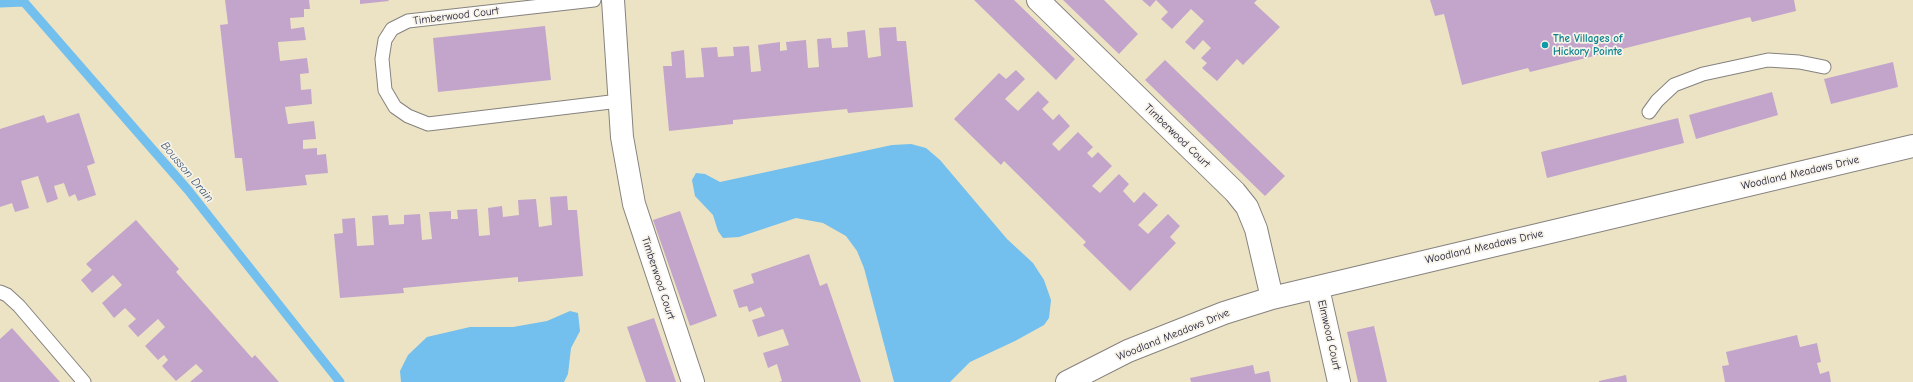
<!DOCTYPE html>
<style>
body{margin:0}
canvas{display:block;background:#ebe3c3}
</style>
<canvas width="1913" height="382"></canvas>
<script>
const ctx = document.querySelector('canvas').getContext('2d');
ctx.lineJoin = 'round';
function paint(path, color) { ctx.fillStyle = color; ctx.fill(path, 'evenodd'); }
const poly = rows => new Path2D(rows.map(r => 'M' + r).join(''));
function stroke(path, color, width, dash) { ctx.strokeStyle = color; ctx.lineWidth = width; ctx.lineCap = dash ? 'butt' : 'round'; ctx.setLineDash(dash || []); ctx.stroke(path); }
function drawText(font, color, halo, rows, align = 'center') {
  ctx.font = font + ' "Comic Neue",sans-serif'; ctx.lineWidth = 3.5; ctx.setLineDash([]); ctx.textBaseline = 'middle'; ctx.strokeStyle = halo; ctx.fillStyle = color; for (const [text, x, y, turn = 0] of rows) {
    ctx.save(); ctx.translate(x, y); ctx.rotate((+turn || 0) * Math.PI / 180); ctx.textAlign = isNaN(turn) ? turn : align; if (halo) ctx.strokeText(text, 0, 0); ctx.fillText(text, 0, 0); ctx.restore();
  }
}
paint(poly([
 [911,144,926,148,940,160,1007,239,1033,263,1044,280,1051,300,1049,318,1044,325,1015,341,970,362,950,382,894,382,864,268,857,251,846,236,823,223,796,218,739,237,723,238,718,231,713,215,695,196,692,180,696,173,705,174,720,182,892,145],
 [570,311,578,313,580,331,571,348,568,374,564,382,401,382,400,371,408,355,427,337,470,327,513,327,547,321]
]), '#73bfed');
stroke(poly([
 [0,3,24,2,188,190,340,382]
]), '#73bfed', 9);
paint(poly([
 [225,0,309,0,310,9,304,9,304,17,290,18,291,29,304,27,306,40,278,42,280,61,307,58,309,73,300,74,301,90,311,89,312,104,285,107,288,124,314,121,316,139,303,140,303,149,317,148,317,155,326,154,328,173,305,175,307,185,246,191,242,158,235,158,220,25,228,24],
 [360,0,388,0,389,1,360,4],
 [974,0,1014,0,1075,59,1056,80],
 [1063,0,1104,0,1138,34,1119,54],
 [1142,0,1257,0,1254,3,1280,27,1243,65,1237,59,1217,81,1202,68,1207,63,1201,58,1211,48,1203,40,1194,50,1185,42,1204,21,1191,9,1172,29,1161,19,1168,12,1156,0,1150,7],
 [1430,0,1794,0,1796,11,1752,22,1750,17,1530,72,1528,68,1462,85,1444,14,1435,16],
 [545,26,551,80,438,92,433,38],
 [896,27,897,41,906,41,913,107,848,113,847,109,733,120,733,124,669,131,663,66,672,66,671,52,684,50,686,78,704,77,701,48,717,47,718,57,734,56,733,47,749,46,751,72,761,71,758,45,780,42,780,51,787,50,786,42,806,40,808,68,819,67,817,39,831,38,832,48,848,47,847,32,865,30,868,58,881,56,879,28],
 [1165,60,1285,176,1265,196,1145,80],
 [1893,62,1898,87,1831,104,1824,79],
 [1016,70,1025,79,1005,99,1018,111,1038,91,1049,102,1042,109,1053,120,1059,114,1070,126,1052,144,1059,151,1078,132,1093,147,1087,153,1092,158,1098,152,1112,166,1092,186,1100,193,1119,174,1129,184,1123,191,1134,203,1144,192,1158,205,1138,225,1148,234,1168,214,1180,226,1170,237,1176,243,1130,291,1083,245,1086,242,1004,161,1001,165,954,119,999,73,1006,79],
 [1772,92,1778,115,1696,139,1689,115],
 [79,113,95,163,87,166,96,195,78,201,75,194,69,197,64,183,54,186,58,199,47,203,38,176,21,181,29,208,15,212,12,203,0,207,0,129,44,115,47,123],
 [1678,118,1684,143,1547,178,1541,152],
 [567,196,568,210,577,210,583,276,518,282,518,277,403,288,404,293,340,298,334,234,343,233,342,219,355,218,357,246,374,245,372,216,388,215,389,225,404,224,404,215,420,214,422,240,432,239,429,212,451,211,451,219,458,219,457,210,477,209,479,236,490,235,488,208,502,206,503,217,519,215,518,200,536,199,539,227,552,225,550,197],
 [680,211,717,316,690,326,653,220],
 [136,220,179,269,176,272,252,358,255,355,279,382,190,382,203,371,196,364,176,381,162,366,168,360,164,355,158,360,145,346,165,327,158,319,138,337,128,326,136,319,125,308,114,318,102,303,122,285,113,275,92,293,81,280,92,270,86,264],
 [809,254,820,286,827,283,861,382,779,382,782,381,777,364,768,368,763,353,789,345,783,329,758,337,752,320,765,316,761,307,749,312,747,306,739,308,733,290,754,283,751,274],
 [654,318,676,382,646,382,627,327],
 [1374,326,1387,382,1358,382,1347,332],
 [12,328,60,382,0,382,0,339],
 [1797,335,1800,347,1817,343,1821,362,1817,363,1820,374,1829,371,1831,382,1725,382,1722,366,1729,365,1726,352],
 [1253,365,1255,374,1269,371,1271,382,1191,382,1190,378],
 [1626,375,1627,382,1599,382,1599,381]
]), '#c3a5cc');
const service = poly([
 [594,0,408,21,392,29,385,40,382,59,385,90,395,107,408,116,428,124,619,101],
 [1649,112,1657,101,1674,85,1703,74,1768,60,1799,62,1824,67],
 [0,292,7,295,19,306,84,382]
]);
const minor = poly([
 [613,0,622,137,634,204,693,382],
 [1038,0,1235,192,1247,207,1256,229,1272,298],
 [1318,288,1339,382],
 [1067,382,1128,351,1224,313,1272,298,1913,146]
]);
stroke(service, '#86827f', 15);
stroke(minor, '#86827f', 24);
stroke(service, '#fff', 13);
stroke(minor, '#fff', 22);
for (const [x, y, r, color] of [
 [1545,45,4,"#0f9aa8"]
]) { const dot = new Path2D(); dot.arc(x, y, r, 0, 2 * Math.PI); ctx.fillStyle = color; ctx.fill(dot); stroke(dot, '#f7f3e8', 1.5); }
drawText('11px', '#22223b', '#f7f3e8', [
 ["Timberwood Court",456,16,-7],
 ["Timberwood Court",1177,136,44],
 ["Woodland Meadows Drive",1800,173,-13],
 ["Woodland Meadows Drive",1484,247,-13],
 ["Timberwood Court",658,278,72],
 ["Woodland Meadows Drive",1173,335,-22],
 ["Elmwood Court",1329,335,77]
]);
drawText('bold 11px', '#0d838f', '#f7f3e8', [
 ["The Villages of",1553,39],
 ["Hickory Pointe",1553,52]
], 'left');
drawText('italic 12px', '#3e5979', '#f7f3e8', [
 ["Bousson Drain",187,172,50]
]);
</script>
